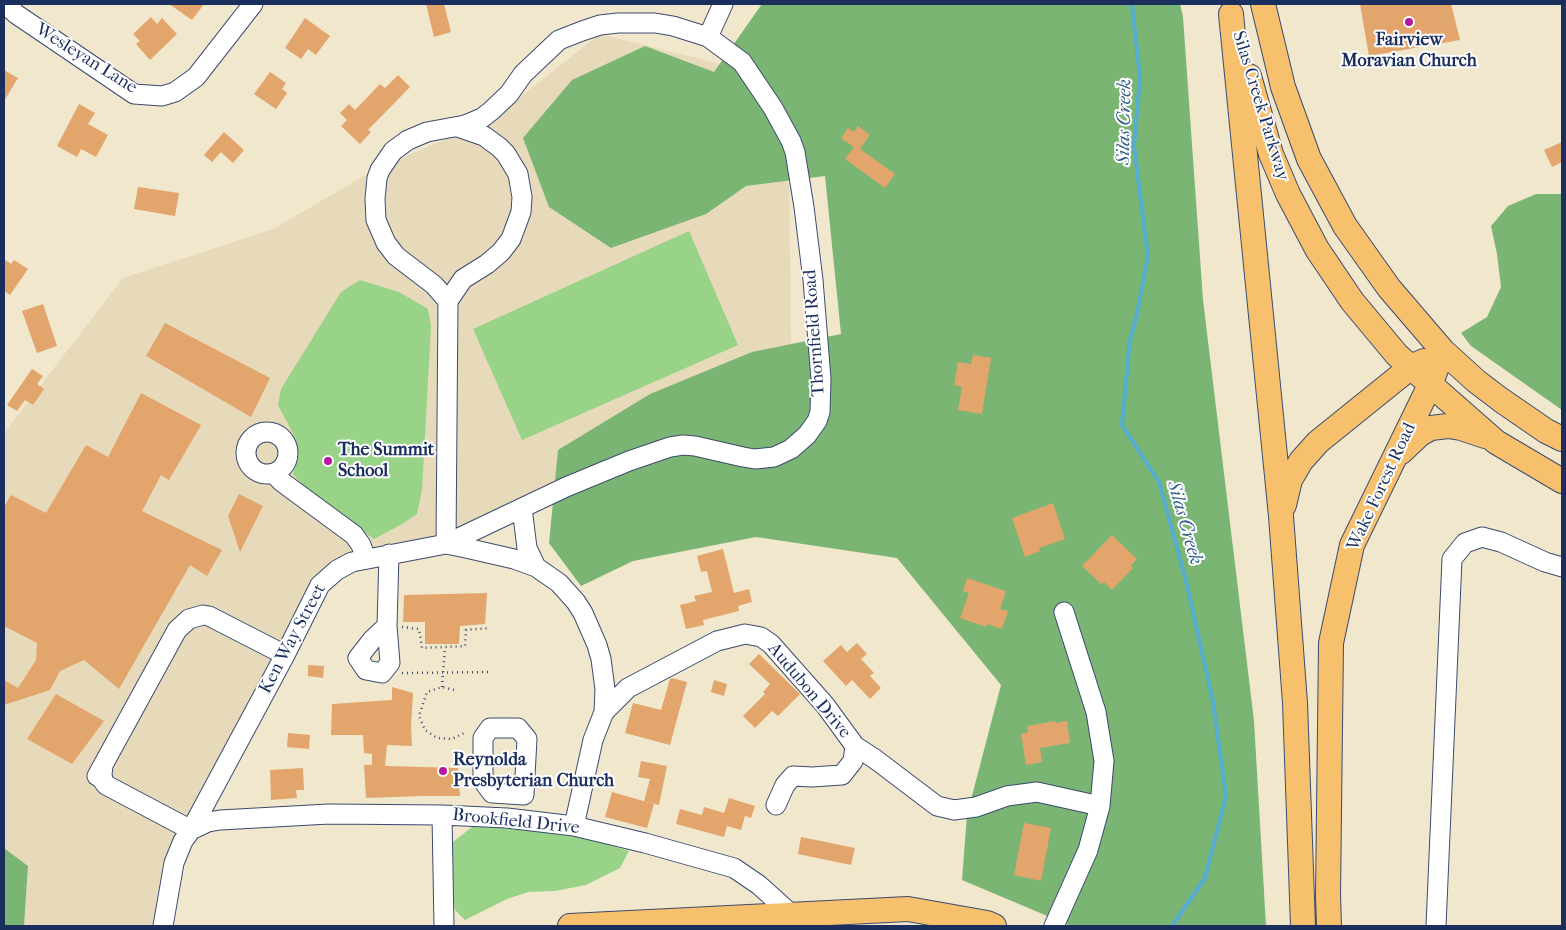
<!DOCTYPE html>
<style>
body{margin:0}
#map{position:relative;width:1566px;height:930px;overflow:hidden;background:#f1e7cd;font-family:"IM FELL French Canon",serif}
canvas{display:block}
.frame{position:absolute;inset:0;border:5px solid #1b2f5e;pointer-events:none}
</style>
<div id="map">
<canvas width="1566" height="930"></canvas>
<div class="frame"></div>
</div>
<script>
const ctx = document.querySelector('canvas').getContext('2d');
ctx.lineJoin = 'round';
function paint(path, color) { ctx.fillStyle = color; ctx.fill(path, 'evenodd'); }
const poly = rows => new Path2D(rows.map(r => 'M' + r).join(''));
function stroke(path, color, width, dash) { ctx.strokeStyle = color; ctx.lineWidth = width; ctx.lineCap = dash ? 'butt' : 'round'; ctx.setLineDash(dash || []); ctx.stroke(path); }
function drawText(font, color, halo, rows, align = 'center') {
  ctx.font = font + ' "IM FELL French Canon",serif'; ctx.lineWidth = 4; ctx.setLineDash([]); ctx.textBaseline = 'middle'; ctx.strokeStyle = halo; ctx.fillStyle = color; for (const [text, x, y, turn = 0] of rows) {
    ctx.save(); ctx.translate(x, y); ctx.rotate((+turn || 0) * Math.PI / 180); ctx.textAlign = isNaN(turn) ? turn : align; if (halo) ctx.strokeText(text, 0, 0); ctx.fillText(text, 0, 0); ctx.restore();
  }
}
paint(poly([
 [600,34,728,66,789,184,792,404,583,489,337,570,191,830,163,926,24,926,28,866,4,848,4,433,123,278,273,229,378,168,491,120]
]), '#e7daba');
paint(poly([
 [689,231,738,345,522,440,473,329],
 [360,280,399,292,428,309,431,326,422,490,417,514,402,524,374,539,298,486,301,483,293,474,298,451,296,439,278,405,281,389,341,292],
 [472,827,506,827,573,834,629,851,620,868,586,885,555,891,528,892,507,899,465,920,455,910,450,867,453,842]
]), '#98d387');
paint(poly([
 [762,4,1180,4,1183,17,1203,300,1254,721,1266,926,1071,926,962,880,967,815,1001,685,897,558,756,537,633,561,581,586,549,543,558,450,650,394,752,352,841,334,825,176,746,186,706,214,611,248,549,207,523,138,572,80,645,46,714,72],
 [1536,194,1562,194,1562,410,1471,346,1461,333,1487,317,1501,287,1497,254,1491,226,1508,206],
 [4,848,28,866,24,926,4,926]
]), '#7ab574');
stroke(poly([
 [1132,4,1140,78,1134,146,1148,256,1136,319,1130,340,1122,425,1159,482,1186,581,1213,702,1226,796,1205,878,1172,926]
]), '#55add2', 4);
paint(poly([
 [169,4,204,4,192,20],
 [426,4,444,4,451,32,434,37],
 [1360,4,1451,4,1460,40,1369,56],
 [151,17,157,24,162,18,177,34,150,60,136,44,140,41,133,34],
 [305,18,330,36,316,55,308,49,301,59,285,48],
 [4,70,18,78,4,101],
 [270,72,286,83,282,89,287,93,276,109,254,94],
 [398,75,410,87,368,130,371,132,360,144,341,126,347,120,340,113,349,104,355,110,380,84,385,88],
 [79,104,95,113,88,124,108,135,96,157,81,149,77,157,57,146],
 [858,126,870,135,860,149,895,174,885,188,845,159,854,147,841,138,848,128,854,132],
 [224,132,244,150,233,163,221,152,212,162,204,155],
 [1562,142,1562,162,1552,167,1544,150],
 [138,187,179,193,175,216,134,209],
 [4,259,11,264,14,260,28,269,10,295,4,291],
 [43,304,57,346,37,353,22,311],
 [165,323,270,378,251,417,146,356],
 [973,355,991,358,982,414,958,410,962,387,954,385,958,362,971,364],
 [32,369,43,376,37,384,44,389,33,405,25,400,17,411,7,405],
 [141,393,201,425,169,480,161,475,142,511,222,550,207,576,190,565,119,689,84,660,60,671,50,690,4,705,4,680,18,688,36,660,37,643,4,626,4,507,11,495,46,513,86,445,108,457],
 [239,494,263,506,240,552,228,516],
 [1053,503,1065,539,1039,548,1040,551,1025,557,1012,518],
 [1112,535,1137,559,1131,565,1133,568,1112,590,1104,582,1101,584,1082,566],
 [723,549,734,593,749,589,752,602,738,606,739,611,703,620,704,625,686,629,680,605,696,601,694,596,712,592,707,571,701,572,697,556],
 [967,578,1006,591,1000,609,1008,611,1002,629,987,624,986,627,960,618,969,593,963,591],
 [487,593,485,624,460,626,459,644,425,644,425,622,403,622,404,595],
 [857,643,867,654,861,659,874,673,870,676,881,688,870,699,852,680,846,686,823,661,841,645,847,652],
 [759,654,800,694,778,716,772,711,755,728,743,716,765,694,763,692,770,684,749,664],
 [308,665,324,666,323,678,308,676],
 [672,678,687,682,670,745,625,733,633,703,661,710,670,679],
 [714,680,727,684,724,696,711,692],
 [392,687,413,693,411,726,412,746,387,745,385,766,458,768,460,796,423,796,366,798,364,765,372,765,372,754,364,753,363,735,331,735,332,704,392,700],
 [56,694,104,721,72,764,27,739],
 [1055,721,1056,723,1067,721,1070,743,1040,748,1042,762,1026,765,1021,734,1028,732,1027,726],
 [288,733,310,735,309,749,287,747],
 [641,761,667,766,659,805,644,801,650,779,638,777],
 [303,768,304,790,296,790,297,798,271,800,270,770],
 [612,792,654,804,647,828,605,817],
 [729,798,755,806,751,818,745,816,741,830,727,826,724,837,676,824,680,809,702,815,704,807,724,813],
 [1024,823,1051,828,1041,881,1014,875],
 [801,837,855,848,851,865,798,854]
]), '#e2a56c');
const minor = poly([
 [5,4,16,14,134,94,162,96,175,92,196,77,253,4],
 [618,23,655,23,673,26,708,37,742,62,773,108,791,141,795,152,804,207,813,280,821,379,820,412,817,421,807,435,791,449,774,457,755,459,743,457,695,446,683,445,670,447,629,461,566,487,446,544,448,301,434,285,396,256,386,243,376,220,375,199,377,178,380,170,393,151,408,140,427,132,465,125,482,118,491,111,509,94,523,74,559,40,582,31,600,25,618,23],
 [708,37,723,4],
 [448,301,463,279,487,264,501,252,511,239,521,212,522,197,518,174,506,154,499,147,484,136,458,127],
 '246 453a21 21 0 1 1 42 0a21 21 0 1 1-42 0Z',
 [273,473,282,482,354,535,361,545,366,559],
 [522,508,527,548,536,567],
 [1064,612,1096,712,1104,761,1100,806],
 [387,626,390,663,382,673,366,670,358,658,372,640,387,626,389,554],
 [604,712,628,688,717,641,745,634,761,637,771,644,825,705,855,746,875,759,937,806,954,810,976,807,1007,796,1037,792,1100,806,1088,850,1054,926],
 [490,728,518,728,527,739,524,795,492,793,483,781,483,738,490,728],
 [103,766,102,774,103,781,106,785,191,830,208,822,220,820,329,814,442,815,507,818,574,826,645,843,734,868,759,885,791,914,790,923],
 [97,776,177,630,189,619,203,615,209,616,285,655],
 [776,805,785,785,793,776,812,777,842,775,853,761,855,746],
 [442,815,444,926],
 [163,926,174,863,183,841,191,830,285,655,320,585,337,570,352,562,446,544,466,548,514,559,536,567,559,583,576,602,583,613,597,645,601,659,605,689,604,712,593,740,574,826],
 [1436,926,1452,559,1465,543,1482,537,1501,542,1545,562,1562,567]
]);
const major = poly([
 [1263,4,1283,87,1309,159,1345,226,1389,288,1443,351,1476,381,1501,400,1546,431,1562,439],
 [1231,14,1281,516,1295,703,1303,926],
 [1249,76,1271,154,1288,194,1317,249,1352,301,1397,355,1496,442,1562,481],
 [1401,452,1420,434,1431,428,1448,426,1461,428,1485,436],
 [1284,505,1290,480,1301,461,1318,442,1411,367,1424,361],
 [570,926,908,909,987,923,994,926],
 [1329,926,1328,895,1331,643,1352,545,1430,385,1443,351]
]);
stroke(minor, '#3b4b6f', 21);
stroke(major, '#3b4b6f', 26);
stroke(poly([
 [402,627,419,629,422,648,465,646,466,630,490,628],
 [402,673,491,672],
 [442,687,445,647],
 [454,690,442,687,427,692,419,716,425,730,437,738,452,739,466,732]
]), '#3b4b6f', 2.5, [1, 4]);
stroke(minor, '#fff', 19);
stroke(major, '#f7c06c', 24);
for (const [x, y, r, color] of [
 [1409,22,5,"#b5179e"],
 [328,461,5,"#b5179e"],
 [443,771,5,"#b5179e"]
]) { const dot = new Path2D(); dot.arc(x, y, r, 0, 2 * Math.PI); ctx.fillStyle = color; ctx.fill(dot); stroke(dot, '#fff', 2); }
drawText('bold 18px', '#1b2f5e', '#fff', [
 ["Fairview",1409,41,"center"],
 ["Moravian Church",1409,62,"center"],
 ["The Summit",338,451],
 ["School",338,472],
 ["Reynolda",453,761],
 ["Presbyterian Church",453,782]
], 'left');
drawText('18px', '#1b2f5e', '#fff', [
 ["Wesleyan Lane",86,59,32],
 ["Silas Creek Parkway",1260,106,73],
 ["Thornfield Road",815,333,-94],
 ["Wake Forest Road",1382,487,-65],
 ["Ken Way Street",293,639,-62],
 ["Audubon Drive",809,691,50],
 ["Brookfield Drive",516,822,6]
]);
drawText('italic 19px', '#32618c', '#fff', [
 ["Silas Creek",1125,122,-89],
 ["Silas Creek",1184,523,74]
]);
</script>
